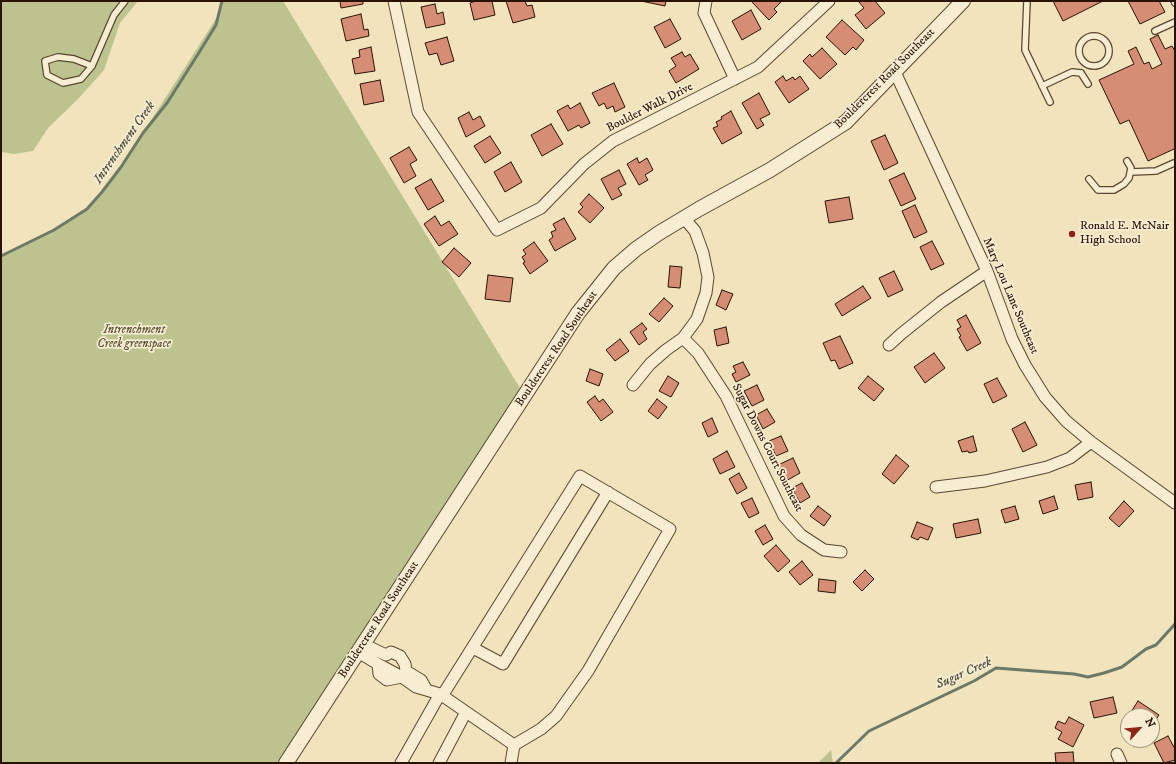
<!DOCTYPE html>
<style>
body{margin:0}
#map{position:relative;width:1176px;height:764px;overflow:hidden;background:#f1e3bb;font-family:"IM FELL DW Pica",serif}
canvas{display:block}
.frame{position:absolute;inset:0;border:2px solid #291203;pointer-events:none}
.north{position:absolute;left:1120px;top:708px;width:40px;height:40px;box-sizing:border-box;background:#f6edd3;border:1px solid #a49580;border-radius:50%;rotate:63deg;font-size:11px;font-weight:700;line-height:16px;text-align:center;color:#291203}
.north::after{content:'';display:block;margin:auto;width:14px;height:18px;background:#8f2418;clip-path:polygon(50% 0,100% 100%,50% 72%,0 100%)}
</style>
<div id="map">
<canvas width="1176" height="764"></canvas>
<div class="frame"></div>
<div class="north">N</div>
</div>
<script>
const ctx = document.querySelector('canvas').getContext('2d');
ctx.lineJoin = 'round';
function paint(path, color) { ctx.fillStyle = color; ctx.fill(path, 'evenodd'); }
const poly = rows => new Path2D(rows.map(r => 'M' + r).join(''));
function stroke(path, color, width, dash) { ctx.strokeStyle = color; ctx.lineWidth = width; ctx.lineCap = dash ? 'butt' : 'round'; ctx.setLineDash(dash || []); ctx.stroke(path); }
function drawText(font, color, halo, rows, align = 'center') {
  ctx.font = font + ' "IM FELL DW Pica",serif'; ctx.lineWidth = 3.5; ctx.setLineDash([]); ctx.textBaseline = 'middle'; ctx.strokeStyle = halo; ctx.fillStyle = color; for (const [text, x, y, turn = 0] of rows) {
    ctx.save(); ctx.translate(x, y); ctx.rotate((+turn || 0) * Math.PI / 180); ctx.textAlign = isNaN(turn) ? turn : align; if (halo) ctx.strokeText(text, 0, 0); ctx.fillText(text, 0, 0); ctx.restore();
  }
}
paint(poly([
 [1,1,138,1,120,23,104,70,79,98,48,128,33,151,14,154,1,152],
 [223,1,283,1,520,388,288,763,1,763,1,256,43,236,86,210,103,193,116,175,219,14],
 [831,750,833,763,818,763]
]), '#bcc38e');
stroke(poly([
 [1,256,54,230,87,209,102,192,121,167,143,133,167,103,200,51,216,25,222,1],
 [836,763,869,731,974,681,996,668,1074,674,1088,677,1104,673,1122,667,1146,649,1156,645,1175,624]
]), '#6d7968', 3);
const building = poly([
 [340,1,363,1,363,4,341,8,340,1],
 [492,1,495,15,474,20,470,3,476,1,492,1],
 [506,1,525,1,527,6,532,5,535,17,513,23,506,1],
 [641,1,666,1,665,6,641,1],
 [751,1,782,1,774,9,777,12,769,20,751,1],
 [861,1,875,1,885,13,866,29,855,15,864,8,859,2,861,1],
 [1053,1,1103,1,1063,21,1053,1],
 [1128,1,1159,1,1165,12,1140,24,1128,1],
 [435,4,437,14,443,12,445,24,426,28,421,7,435,4],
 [751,10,761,29,742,40,732,21,751,10],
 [361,14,364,30,368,29,369,36,346,41,341,19,361,14],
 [670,19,681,39,665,48,654,27,670,19],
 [842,20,864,40,856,50,853,47,845,55,826,37,842,20],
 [1158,35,1165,49,1172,46,1175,51,1175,152,1174,149,1148,161,1129,120,1120,124,1099,80,1134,64,1128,51,1136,47,1144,64,1149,62,1152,69,1162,64,1150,39,1158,35],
 [447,37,454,61,441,65,437,53,429,55,425,43,447,37],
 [371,47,375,71,355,74,352,59,360,57,359,50,371,47],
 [822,48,837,64,820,79,803,61,810,54,812,57,822,48],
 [682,52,685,57,690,54,699,69,676,83,669,71,676,66,671,58,682,52],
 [783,76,786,81,793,77,795,80,800,76,809,89,789,103,775,82,783,76],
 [380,80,384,101,364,105,360,84,380,80],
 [614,83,625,107,615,112,613,106,607,109,604,103,599,106,592,93,614,83],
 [759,93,770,114,760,119,764,125,757,129,742,103,759,93],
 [580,103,590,123,581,128,579,125,568,131,557,111,568,105,570,109,580,103],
 [731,111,742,133,722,144,713,128,718,126,716,122,722,119,721,117,731,111],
 [469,112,473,120,480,116,485,126,466,137,458,118,469,112],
 [551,124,563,144,542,156,531,135,551,124],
 [885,135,898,163,884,170,871,141,885,135],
 [490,136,501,153,485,163,474,146,490,136],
 [409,147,417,160,410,164,416,176,404,183,390,158,409,147],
 [637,158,639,163,647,158,653,170,645,175,648,180,639,185,627,164,637,158],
 [511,162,522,182,505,192,494,172,511,162],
 [619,170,626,184,618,188,622,195,612,200,601,179,619,170],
 [904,173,916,199,901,206,889,180,904,173],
 [431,179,444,201,428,210,415,188,431,179],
 [589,194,604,208,590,223,578,212,583,207,580,204,589,194],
 [849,197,853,219,829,223,825,201,849,197],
 [915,205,927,232,914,238,902,211,915,205],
 [435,216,441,226,449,221,458,234,439,246,424,224,435,216],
 [564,218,576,239,555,251,549,240,553,237,551,232,556,230,553,224,564,218],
 [932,241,944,264,931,270,920,247,932,241],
 [534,242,548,261,530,274,523,263,525,262,522,257,526,254,523,250,534,242],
 [454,248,471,263,459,277,442,262,454,248],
 [670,266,682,267,680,288,668,287,670,266],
 [894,271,903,290,888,297,879,278,894,271],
 [488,275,513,278,510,302,485,299,488,275],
 [863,286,871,298,842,316,835,304,863,286],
 [722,290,733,294,726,310,716,305,722,290],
 [664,298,673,306,659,322,649,314,664,298],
 [966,315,981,343,967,351,959,337,961,336,957,329,961,327,957,320,966,315],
 [642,323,647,329,643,332,647,339,639,345,630,332,642,323],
 [726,327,729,343,717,346,714,330,726,327],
 [840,336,853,363,839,369,835,360,831,361,823,343,840,336],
 [620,339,629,351,615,361,606,350,620,339],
 [934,353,945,368,925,383,914,367,934,353],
 [743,362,750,375,736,382,732,374,736,372,733,366,743,362],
 [590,369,603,374,599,386,586,381,590,369],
 [668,376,679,383,671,397,659,391,668,376],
 [868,376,884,389,874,401,858,388,868,376],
 [997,378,1007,396,993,403,984,384,997,378],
 [757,385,764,400,752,406,744,391,757,385],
 [595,396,599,402,603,399,613,412,601,421,587,402,595,396],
 [657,399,667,407,658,419,648,411,657,399],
 [767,409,775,422,763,429,756,415,767,409],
 [712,418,718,432,708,437,702,423,712,418],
 [1025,422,1037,445,1023,452,1012,429,1025,422],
 [781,436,788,451,776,456,769,441,781,436],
 [973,436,977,451,969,453,968,451,962,452,958,441,973,436],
 [727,451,735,467,720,474,713,459,727,451],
 [896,455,909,466,894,484,882,474,896,455],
 [793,458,800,473,786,481,778,465,793,458],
 [739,473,747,488,737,494,729,479,739,473],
 [1091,482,1093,497,1078,500,1075,485,1091,482],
 [802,483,810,497,800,503,792,488,802,483],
 [1054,496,1058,509,1043,514,1039,501,1054,496],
 [752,498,759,513,749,518,741,503,752,498],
 [1124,501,1134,511,1119,527,1109,518,1124,501],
 [818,506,831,516,824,526,810,516,818,506],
 [1015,506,1019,519,1005,523,1001,510,1015,506],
 [978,519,981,533,956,538,953,524,978,519],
 [917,522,933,528,928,540,920,537,918,540,911,537,917,522],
 [765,525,773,539,763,545,755,531,765,525],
 [776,545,790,561,778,572,764,556,776,545],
 [802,561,813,575,800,585,789,572,802,561],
 [865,570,874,579,862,591,853,582,865,570],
 [819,579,836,581,835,593,818,591,819,579],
 [1113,697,1117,713,1094,718,1090,702,1113,697],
 [1138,701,1159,715,1152,725,1152,716,1129,715,1138,701],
 [1069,717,1084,725,1073,747,1058,739,1062,732,1055,728,1058,721,1065,724,1069,717],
 [1168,736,1175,749,1175,760,1164,763,1154,743,1168,736],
 [1073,752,1074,763,1056,763,1055,753,1073,752]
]);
paint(building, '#d68d75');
stroke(building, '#291203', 1);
const service = poly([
 [1027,1,1025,50,1050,102],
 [1174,1,1175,3],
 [1155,31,1175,22],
 '1079 51a15 15 0 1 1 30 0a15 15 0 1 1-30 0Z',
 [92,66,74,59,58,57,45,61,47,75,63,83,81,79,92,66,114,15,125,1],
 [1081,73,1088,84],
 [1042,86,1072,72,1081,73],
 [1131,172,1156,171,1174,163],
 [1089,179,1098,190,1114,190,1124,184,1129,178,1131,168,1127,161]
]);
const minor = poly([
 [394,1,418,112,497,230,541,208,584,164,613,141,758,67,829,1],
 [706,1,704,13,735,79],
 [895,72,987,271,1012,339,1025,365,1045,397,1066,421,1091,442,1175,503],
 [683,338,698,353,726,396,784,516,801,535,824,550,841,552],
 [889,345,901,334,941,302,987,271],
 [633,385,650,364,666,350,683,338,697,319,706,293,708,277,703,253,695,231,684,218],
 [936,487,985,481,1047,467,1070,458,1091,442],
 [363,644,386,655,391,652,400,656,405,664,406,671,421,680,426,689],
 [473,648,503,664,608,492],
 [358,652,378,664,379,674,387,680,402,677,416,687,440,694,514,745],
 [378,664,402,677,404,674],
 [442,696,580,476,670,529,588,671,556,716,541,729,514,745],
 [1117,754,1121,763],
 [401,763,440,694],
 [439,763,466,712],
 [511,763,514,745]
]);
const tertiary = poly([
 [286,763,578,313,614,268,636,249,659,233,699,209,770,170,846,122,963,1]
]);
stroke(service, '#5b4631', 8);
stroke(minor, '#5b4631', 13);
stroke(tertiary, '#5b4631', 16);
stroke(service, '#f6edd3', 5.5);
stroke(minor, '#f6edd3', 11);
stroke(tertiary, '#f6edd3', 14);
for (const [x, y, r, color] of [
 [1072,234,4,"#8f2418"]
]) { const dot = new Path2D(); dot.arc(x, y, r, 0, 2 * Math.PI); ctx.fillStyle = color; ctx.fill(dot); stroke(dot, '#f6edd3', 1.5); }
drawText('12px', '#291203', '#f6edd3', [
 ["Bouldercrest Road Southeast",885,79,-45],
 ["Boulder Walk Drive",650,108,-27],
 ["Mary Lou Lane Southeast",1010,296,67],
 ["Bouldercrest Road Southeast",557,349,-56],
 ["Sugar Downs Court Southeast",767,448,63],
 ["Bouldercrest Road Southeast",379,620,-57]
]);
drawText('12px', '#291203', '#f6edd3', [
 ["Ronald E. McNair",1080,227],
 ["High School",1080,241]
], 'left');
drawText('italic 12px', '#5c5034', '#f6edd3', [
 ["Intrenchment",134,331],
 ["Creek greenspace",134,345]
]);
drawText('italic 13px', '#514e3e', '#f6edd3', [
 ["Intrenchment Creek",125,143,-55],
 ["Sugar Creek",964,674,-24]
]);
</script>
